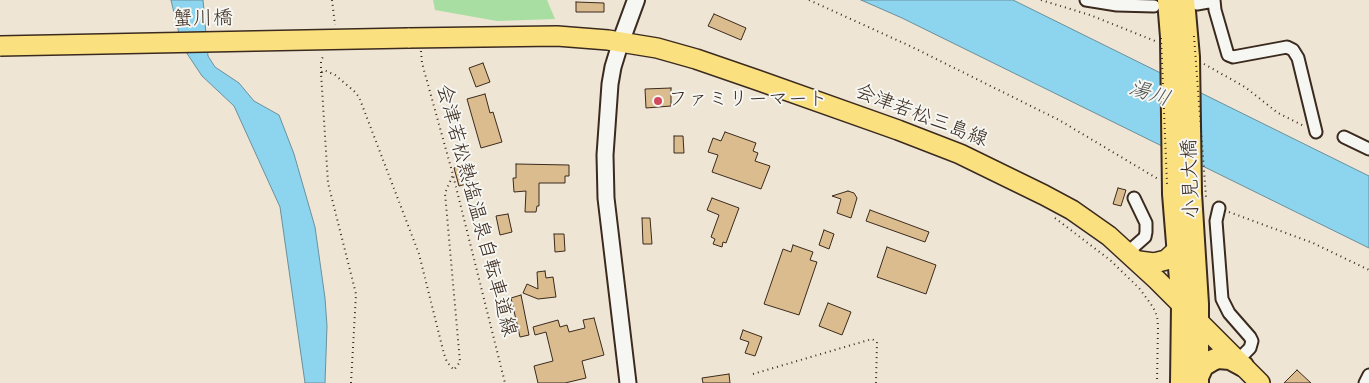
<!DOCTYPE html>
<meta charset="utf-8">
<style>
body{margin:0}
canvas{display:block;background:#eee5d4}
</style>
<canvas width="1369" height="383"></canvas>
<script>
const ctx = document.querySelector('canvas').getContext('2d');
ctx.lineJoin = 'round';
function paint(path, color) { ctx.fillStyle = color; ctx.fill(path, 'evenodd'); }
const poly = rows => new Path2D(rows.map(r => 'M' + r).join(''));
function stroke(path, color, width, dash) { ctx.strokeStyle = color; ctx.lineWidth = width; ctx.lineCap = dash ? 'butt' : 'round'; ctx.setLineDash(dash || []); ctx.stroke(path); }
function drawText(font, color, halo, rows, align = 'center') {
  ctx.font = font + ' Mynerve,"Klee One",sans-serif'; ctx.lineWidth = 4; ctx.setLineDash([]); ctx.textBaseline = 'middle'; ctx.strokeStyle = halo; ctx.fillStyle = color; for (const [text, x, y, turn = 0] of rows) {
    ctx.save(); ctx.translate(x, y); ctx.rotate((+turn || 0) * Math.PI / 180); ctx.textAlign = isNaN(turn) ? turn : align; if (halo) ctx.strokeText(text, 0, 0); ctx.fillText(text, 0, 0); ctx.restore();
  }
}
paint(poly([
 [433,0,547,0,555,19,497,21,435,10]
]), '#a8dea1');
const water = poly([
 [171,0,203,0,208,56,215,67,239,83,254,101,279,115,294,154,315,227,325,298,327,326,325,383,305,383,280,207,234,106,202,76,182,46,171,0],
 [861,0,1013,0,1369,176,1369,248,902,18,861,0]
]);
paint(water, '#8dd4ee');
stroke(water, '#6c909b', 1);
const building = poly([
 [576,2,604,3,604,12,576,12,576,2],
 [714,14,746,28,741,40,708,26,714,14],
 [483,63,490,82,476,87,469,68,483,63],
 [671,88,671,106,646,108,645,89,671,88],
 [485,94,490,113,493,112,502,142,481,148,467,99,485,94],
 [725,132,756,143,753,151,758,153,755,161,770,166,761,189,712,172,718,155,708,152,713,138,721,141,725,132],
 [674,136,683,136,684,153,674,153,674,136],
 [516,164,569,165,569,176,565,176,565,183,539,183,539,206,537,206,536,212,525,212,526,191,514,192,513,178,516,178,516,164],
 [466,165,470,183,459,186,454,168,466,165],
 [1118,188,1126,190,1121,206,1113,204,1118,188],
 [848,191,854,193,857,198,851,218,837,213,841,199,832,196,848,191],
 [712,198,739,208,726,243,723,242,722,247,713,244,715,239,711,237,719,215,707,210,712,198],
 [870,210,929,232,925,242,866,221,870,210],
 [508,214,512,232,500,235,496,216,508,214],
 [642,218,650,218,652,244,643,244,642,218],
 [824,230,834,234,829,249,819,245,824,230],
 [554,234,564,234,565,251,555,252,554,234],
 [793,245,813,252,810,260,817,262,799,315,764,304,783,249,791,252,793,245],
 [887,247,936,265,926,294,877,277,887,247],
 [545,271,546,278,553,277,556,297,538,299,523,293,527,284,538,289,537,272,545,271],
 [521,295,529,335,520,337,511,298,521,295],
 [828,303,851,312,842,335,819,326,828,303],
 [594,318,604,355,582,361,586,378,565,383,538,383,534,366,553,361,546,332,535,335,533,327,558,320,560,327,567,325,569,332,585,328,583,320,594,318],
 [743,330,762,337,755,356,745,353,749,342,740,339,743,330],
 [1297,370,1311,383,1284,383,1297,370],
 [729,374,730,383,703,383,702,378,729,374]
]);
paint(building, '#dabc8e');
stroke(building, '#3b2a1e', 1);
const minor = poly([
 [1086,0,1117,5,1154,6],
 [1214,0,1215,10,1228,55,1233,57,1287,47,1293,50,1298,58,1316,132],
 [1197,4,1214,1],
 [1344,137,1369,149],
 [1219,208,1216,221,1222,299,1229,313,1250,337,1252,341,1250,348,1237,361],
 [1128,252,1145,237,1146,232,1146,223,1134,198],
 [1365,383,1369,375]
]);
const tertiary = poly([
 [621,41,613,67,610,84,605,155,606,198,628,383]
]);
const secondary = poly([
 [621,41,636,0]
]);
const primary = poly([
 [408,38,557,36,608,40,657,48,696,59,757,80,898,130,960,154,1044,195,1072,210,1109,236,1157,280,1260,383],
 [1139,261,1154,263,1166,260,1178,249]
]);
const trunk = poly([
 [1168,0,1171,37,1173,194,1182,305,1181,383],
 [1184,0,1189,57,1191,193,1198,304,1198,383],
 [1198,377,1203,366,1213,360,1218,358,1230,359,1243,366]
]);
stroke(minor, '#3b2a1e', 15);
stroke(tertiary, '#3b2a1e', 19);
stroke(secondary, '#3b2a1e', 20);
stroke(primary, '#3b2a1e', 22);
stroke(trunk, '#3b2a1e', 24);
stroke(poly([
 [332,0,335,25],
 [809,0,910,46,1059,120,1158,179],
 [1041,0,1090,15,1155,41],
 [421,51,422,63,453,175,505,383],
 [1204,64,1245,87,1278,113,1304,126],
 [321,73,321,61,324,54],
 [1229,212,1313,243,1369,270],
 [1055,218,1110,260,1139,288,1153,307,1157,316,1158,326,1157,383],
 [753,374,872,339,877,342,876,383],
 [351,383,356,294,328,183,321,73,324,70,335,75,354,91,359,97,419,254,444,354,447,362,454,370,460,362,445,193,453,175]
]), '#3b2a1e', 2, [1, 4]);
stroke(minor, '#f6f6f2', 11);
stroke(tertiary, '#f6f6f2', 15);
stroke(secondary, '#f6f6f2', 16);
stroke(primary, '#fbe080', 19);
stroke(trunk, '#fbe080', 20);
const primaryBridge = poly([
 [0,46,408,38]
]);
stroke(primaryBridge, '#3b2a1e', 22, []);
stroke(poly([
 [1194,36,1206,197],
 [1161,38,1167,184]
]), '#3b2a1e', 2, [1, 4]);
stroke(primaryBridge, '#fbe080', 19);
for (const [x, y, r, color] of [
 [658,101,5,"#d1495b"]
]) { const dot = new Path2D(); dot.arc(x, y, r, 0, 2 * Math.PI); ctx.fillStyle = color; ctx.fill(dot); stroke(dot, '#f6f6f2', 2); }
drawText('20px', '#3b2a1e', '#f6f6f2', [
 ["蟹川橋",203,20,-1],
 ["会津若松三島線",921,117,21],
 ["小見大橋",1192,179,-92],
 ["会津若松熱塩温泉自転車道線",475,211,75]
]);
drawText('20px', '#3b2a1e', '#f6f6f2', [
 ["ファミリーマート",668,101]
], 'left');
drawText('italic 21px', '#505452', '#f6f6f2', [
 ["湯川",1149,95,18]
]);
</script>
